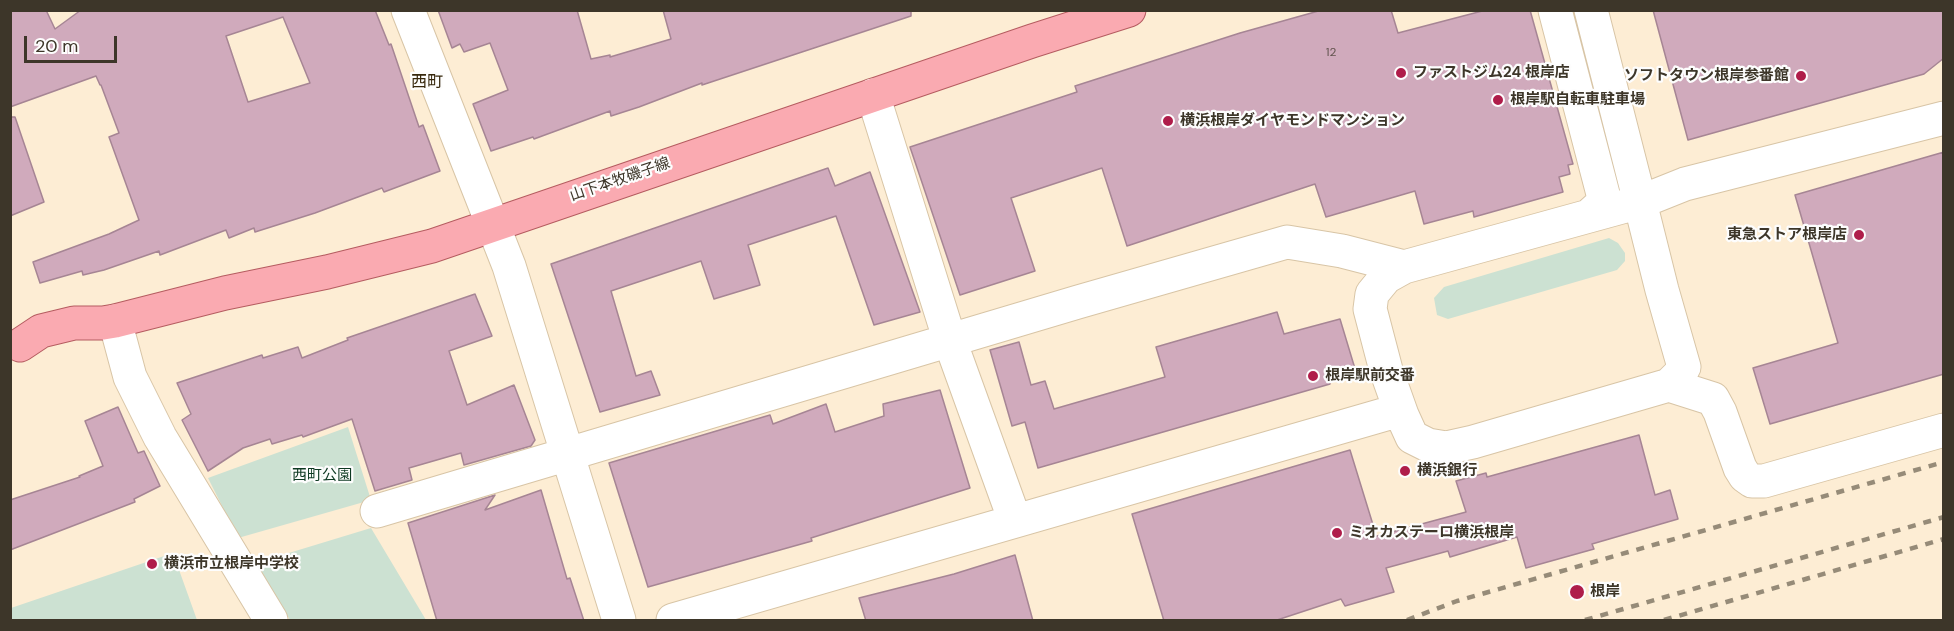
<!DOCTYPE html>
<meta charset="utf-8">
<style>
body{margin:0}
#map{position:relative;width:1954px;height:631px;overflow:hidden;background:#fdedd4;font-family:"DM Sans",sans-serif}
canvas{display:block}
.frame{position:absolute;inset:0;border:12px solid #3d3629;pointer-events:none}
.scale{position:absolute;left:24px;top:36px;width:93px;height:27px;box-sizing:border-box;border:3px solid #3d3629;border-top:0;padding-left:8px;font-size:18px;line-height:21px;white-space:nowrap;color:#3d3629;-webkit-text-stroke:4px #fdfdfd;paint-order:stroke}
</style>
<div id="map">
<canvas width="1954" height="631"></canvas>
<div class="frame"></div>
<div class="scale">20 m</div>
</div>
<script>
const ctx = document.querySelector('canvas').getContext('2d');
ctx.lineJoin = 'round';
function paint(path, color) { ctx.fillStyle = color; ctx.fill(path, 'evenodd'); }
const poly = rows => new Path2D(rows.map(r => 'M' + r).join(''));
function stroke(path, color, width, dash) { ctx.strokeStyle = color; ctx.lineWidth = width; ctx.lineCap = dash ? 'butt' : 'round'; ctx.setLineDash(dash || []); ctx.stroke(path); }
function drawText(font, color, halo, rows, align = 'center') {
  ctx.font = font + ' "DM Sans","Noto Sans JP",sans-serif'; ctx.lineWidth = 4.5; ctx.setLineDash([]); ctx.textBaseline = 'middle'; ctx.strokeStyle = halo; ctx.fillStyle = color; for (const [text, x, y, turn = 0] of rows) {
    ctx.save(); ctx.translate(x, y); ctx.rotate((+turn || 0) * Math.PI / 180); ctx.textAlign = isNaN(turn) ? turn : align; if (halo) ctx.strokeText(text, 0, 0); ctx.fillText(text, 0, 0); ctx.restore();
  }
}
paint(poly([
 [1609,238,1618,243,1625,253,1625,261,1617,270,1448,319,1437,315,1434,298,1444,287],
 [348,427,371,500,238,538,208,478],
 [371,528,426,620,290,620,256,563],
 [173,553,197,620,11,620,11,608]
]), '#cce1d2');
const building = poly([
 [10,10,46,10,55,29,81,10,375,10,389,45,391,44,419,127,423,125,440,171,384,192,382,188,315,213,255,232,254,228,229,238,226,230,160,255,159,251,104,270,83,275,82,271,40,283,33,262,109,234,139,220,109,137,119,133,101,85,100,85,96,76,10,107,10,10],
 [283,17,310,83,248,102,226,36,283,17],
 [438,10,577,10,591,59,610,55,610,57,671,39,663,10,911,10,911,16,702,85,702,83,639,107,611,116,610,111,534,139,533,137,491,151,473,104,508,90,490,43,464,52,460,44,452,48,438,10],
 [1322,10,1391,10,1398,33,1486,10,1530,10,1573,164,1568,165,1570,174,1559,177,1563,192,1474,217,1473,211,1424,224,1415,191,1326,217,1315,184,1127,246,1102,168,1011,198,1035,271,960,295,910,147,1077,92,1075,86,1240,33,1322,10],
 [1653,10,1944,10,1944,58,1924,74,1688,140,1653,10],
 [10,117,15,117,44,202,10,216,10,117],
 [1944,152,1944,374,1770,424,1753,368,1838,343,1795,195,1944,152],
 [828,168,835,186,870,172,920,312,874,325,836,216,748,245,760,285,714,299,701,261,611,291,636,376,651,371,660,395,600,412,551,264,828,168],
 [475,294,492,336,449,351,467,405,514,385,535,440,531,446,464,465,461,453,409,468,412,480,375,491,352,419,303,437,302,435,272,444,270,439,243,448,208,471,182,420,191,414,177,383,262,355,263,358,298,347,302,358,348,340,347,338,475,294],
 [1277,312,1284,334,1340,319,1356,372,1329,381,1330,384,1038,468,1025,422,1012,426,990,350,1019,342,1031,385,1045,381,1054,409,1165,377,1156,347,1277,312],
 [940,390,970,488,811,538,812,541,648,587,609,463,770,415,773,424,826,404,835,432,884,416,883,404,940,390],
 [118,407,138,453,144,451,160,486,134,499,135,502,10,550,10,500,80,477,79,476,103,466,85,421,118,407],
 [1639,435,1655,495,1670,490,1678,519,1592,544,1594,549,1526,568,1517,537,1450,557,1448,551,1386,568,1394,592,1345,606,1341,599,1274,621,1164,621,1132,514,1350,450,1374,528,1366,539,1466,512,1456,481,1486,473,1487,477,1639,435],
 [541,490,567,579,570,578,584,621,437,621,408,523,495,495,485,510,541,490],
 [1015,555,1033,621,866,621,859,598,954,574,1015,555]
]);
paint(building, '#d0aabc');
stroke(building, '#a68594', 1.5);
const minor = poly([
 [408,10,509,266,619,620],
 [1555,10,1603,194,1602,204,1590,215],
 [1591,10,1640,202,1662,290,1684,367,1679,375,1669,385,1473,442,1446,448,1428,445,1412,437,1402,415,1386,370,1370,309,1372,294,1386,277,1404,267,1640,202,1685,184,1944,118],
 [873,95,950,341,1015,521],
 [115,321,130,377,160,437,271,620],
 [1669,385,1713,399,1720,412,1740,468,1745,476,1752,481,1764,481,1944,430],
 [377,511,1078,302,1287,242,1342,251,1404,267],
 [673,620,1400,410]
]);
const major = poly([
 [20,345,41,331,74,323,103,323,115,321,225,293,327,272,432,246,1032,41,1129,10]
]);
stroke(minor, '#d8c5a6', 35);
stroke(major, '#b55c60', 35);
stroke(minor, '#fff', 33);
stroke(major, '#faaab1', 33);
stroke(poly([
 [1407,620,1457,601,1944,462],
 [1585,620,1944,517],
 [1664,620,1944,539]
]), '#968b78', 4.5, [8, 8]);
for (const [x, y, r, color] of [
 [1401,73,6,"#af1d4a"],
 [1801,76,6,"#af1d4a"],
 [1498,100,6,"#af1d4a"],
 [1168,121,6,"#af1d4a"],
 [1859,235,6,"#af1d4a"],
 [1313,376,6,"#af1d4a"],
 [1405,471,6,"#af1d4a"],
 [1337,533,6,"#af1d4a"],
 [152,564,6,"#af1d4a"],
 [1577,592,8,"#af1d4a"]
]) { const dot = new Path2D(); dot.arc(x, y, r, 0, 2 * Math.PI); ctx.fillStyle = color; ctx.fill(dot); stroke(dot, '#fdfdfd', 2); }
drawText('12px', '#62534e', null, [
 ["12",1331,53]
]);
drawText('bold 15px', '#3d3629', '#fdfdfd', [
 ["ファストジム24 根岸店",1413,73],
 ["ソフトタウン根岸参番館",1789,76,"right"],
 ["根岸駅自転車駐車場",1510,100],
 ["横浜根岸ダイヤモンドマンション",1180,121],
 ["東急ストア根岸店",1847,235,"right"],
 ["根岸駅前交番",1325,376],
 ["横浜銀行",1417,471],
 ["ミオカステーロ横浜根岸",1349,533],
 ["横浜市立根岸中学校",164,564],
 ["根岸",1590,592]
], 'left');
drawText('15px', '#3d3629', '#fdfdfd', [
 ["山下本牧磯子線",620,180,-19]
]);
drawText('15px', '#0d3922', '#fdfdfd', [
 ["西町公園",322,476]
]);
drawText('16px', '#37280d', '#fdfdfd', [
 ["西町",427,83]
]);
</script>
